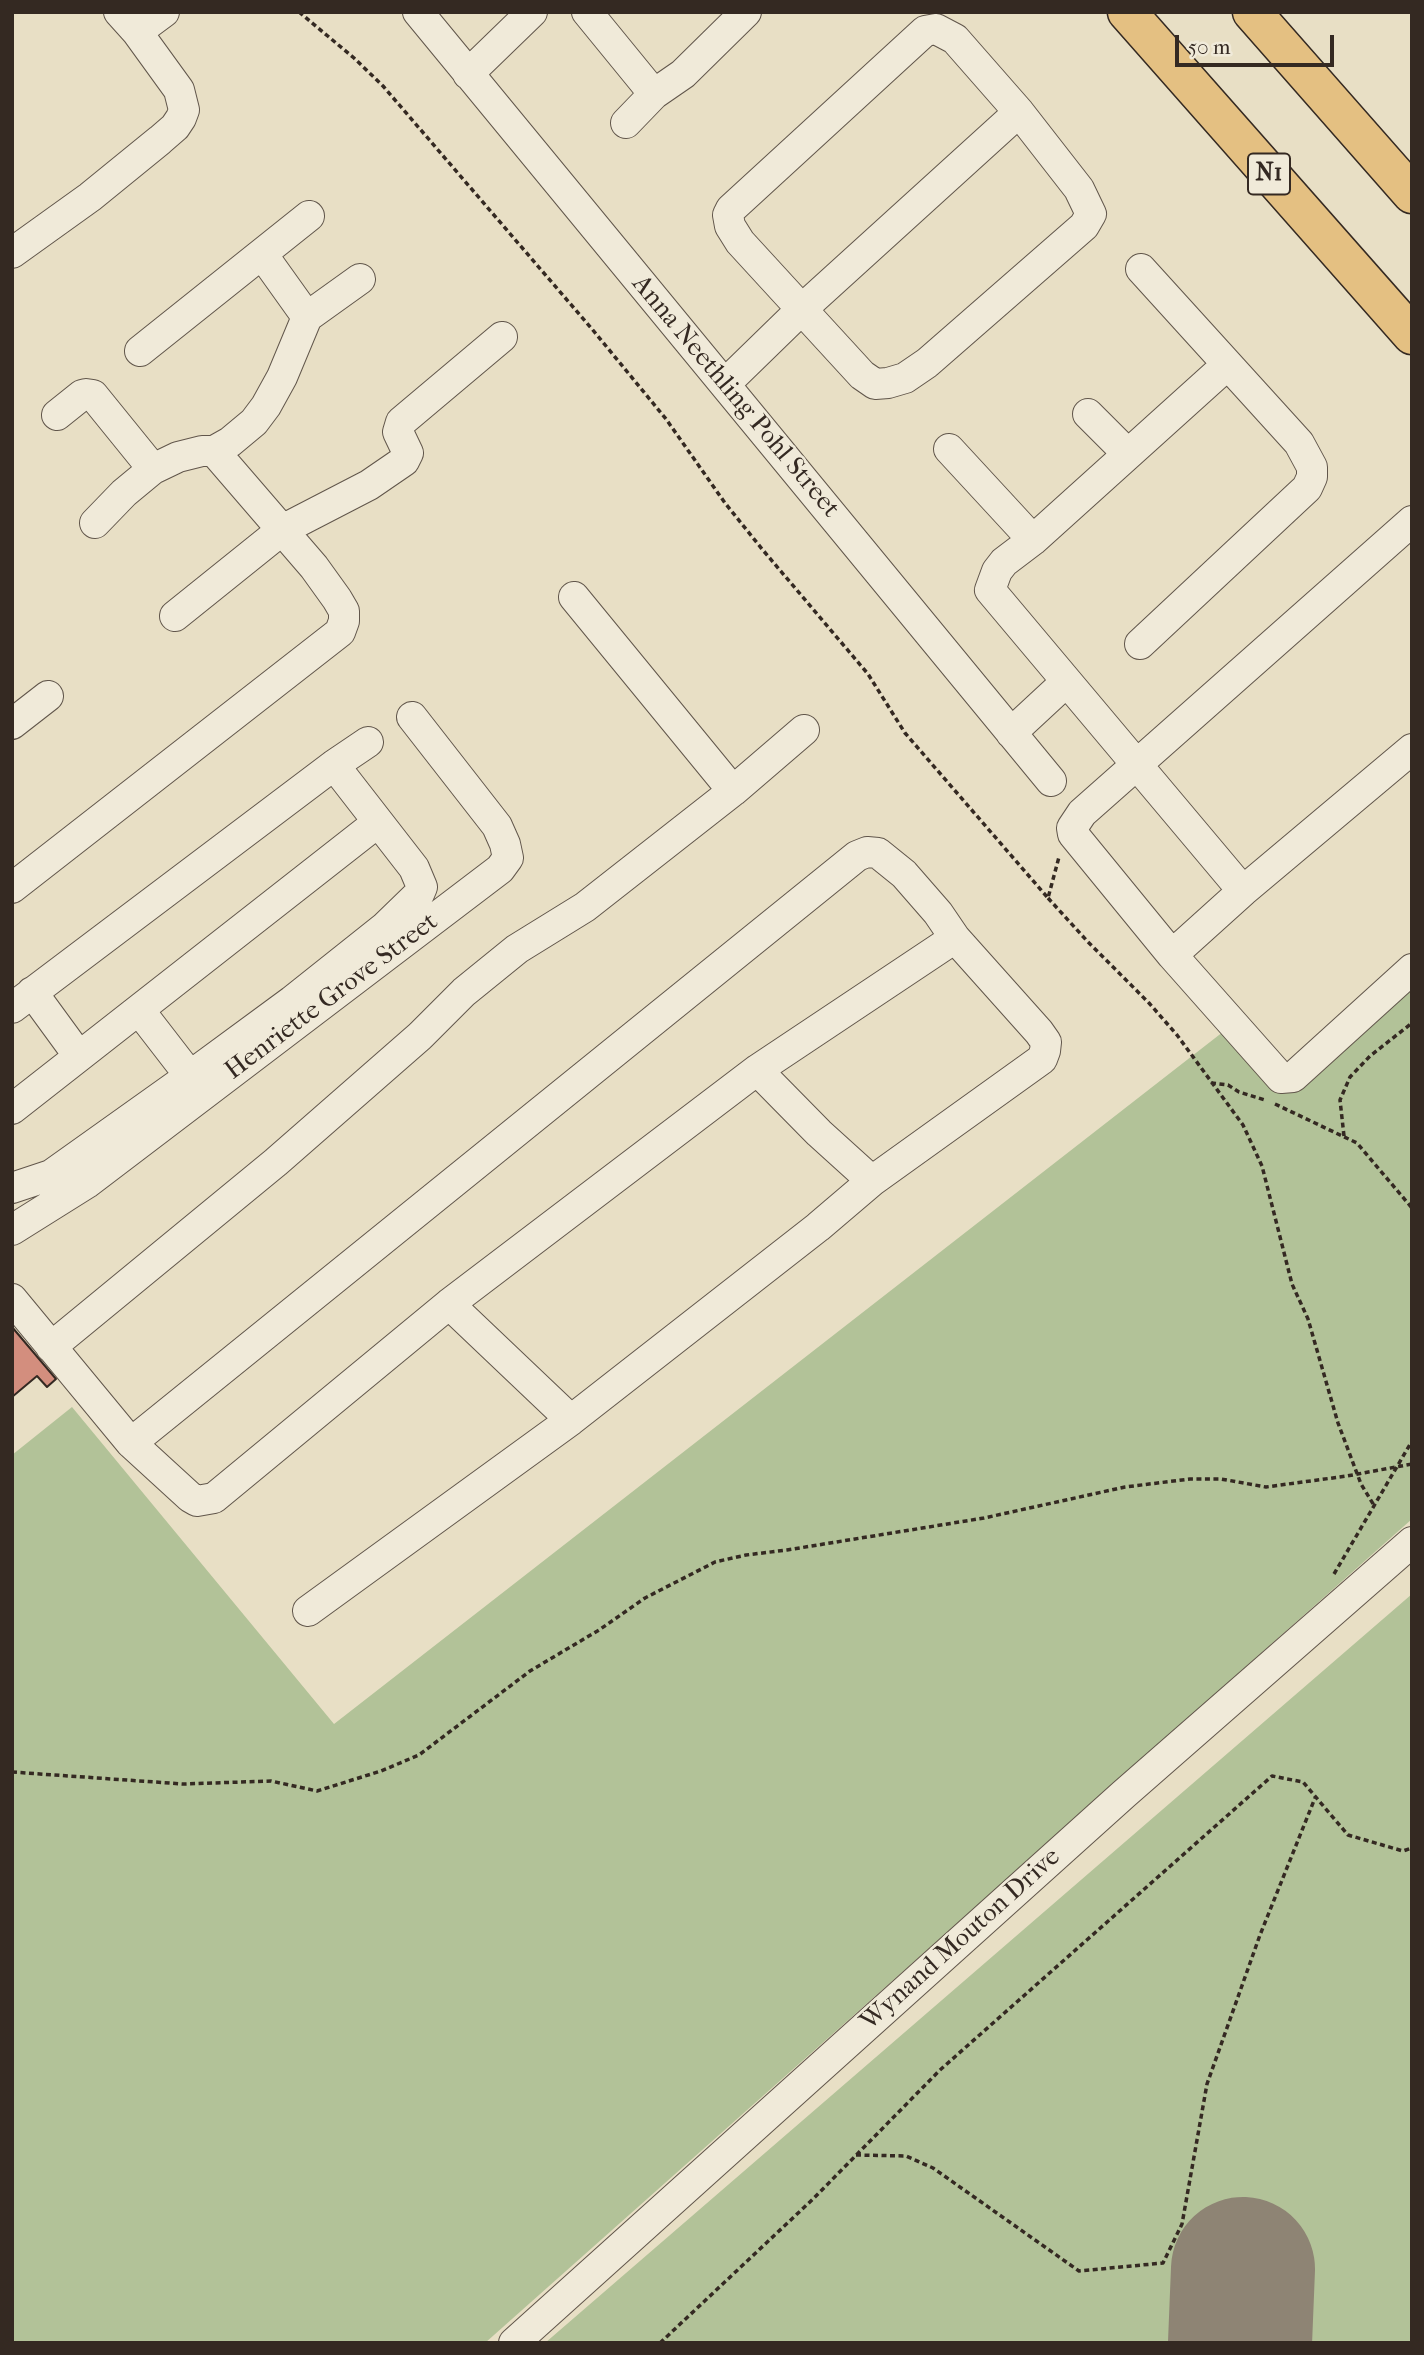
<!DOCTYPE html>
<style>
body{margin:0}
#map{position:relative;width:1424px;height:2355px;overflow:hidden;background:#e8dfc5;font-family:"IM FELL French Canon",serif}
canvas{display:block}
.frame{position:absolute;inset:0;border:14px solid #342922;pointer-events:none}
.scale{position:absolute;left:1175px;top:35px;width:159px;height:32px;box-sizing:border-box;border:4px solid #342922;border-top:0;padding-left:9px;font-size:21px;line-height:24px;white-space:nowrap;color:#342922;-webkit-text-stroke:5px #f0ead9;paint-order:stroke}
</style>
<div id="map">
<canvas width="1424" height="2355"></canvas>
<div class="frame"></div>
<div class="scale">50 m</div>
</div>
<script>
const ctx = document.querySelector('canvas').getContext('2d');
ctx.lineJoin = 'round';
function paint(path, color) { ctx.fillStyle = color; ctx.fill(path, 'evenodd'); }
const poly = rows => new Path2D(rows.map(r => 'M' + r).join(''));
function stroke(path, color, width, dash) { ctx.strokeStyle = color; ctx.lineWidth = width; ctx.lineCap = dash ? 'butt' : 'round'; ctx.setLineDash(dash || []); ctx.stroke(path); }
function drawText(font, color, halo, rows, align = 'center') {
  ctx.font = font + ' "IM FELL French Canon",serif'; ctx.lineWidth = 5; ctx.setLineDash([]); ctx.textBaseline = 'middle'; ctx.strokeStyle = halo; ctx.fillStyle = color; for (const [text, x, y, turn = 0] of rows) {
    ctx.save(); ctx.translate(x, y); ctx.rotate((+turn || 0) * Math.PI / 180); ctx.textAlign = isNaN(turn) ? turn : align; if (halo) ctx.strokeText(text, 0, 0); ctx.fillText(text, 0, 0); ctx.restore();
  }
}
paint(poly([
 [1412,972,1412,1519,485,2343,12,2343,12,1455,72,1407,334,1724,1228,1028,1282,1088],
 [1412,1594,1412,2343,545,2343]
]), '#b2c298');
stroke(poly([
 [1240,2343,1243,2269]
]), '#8e8474', 144);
const building = poly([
 [12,1327,56,1379,47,1387,37,1376,12,1397,12,1327]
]);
paint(building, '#d38e7e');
stroke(building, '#342922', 2);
const minor = poly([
 [418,12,1051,781],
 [587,12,654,94],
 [936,29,955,39,1019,112,1079,189,1091,214,1084,226,927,363,905,378,888,383,875,384,862,375,740,242,730,226,728,215,731,209,925,31,936,29],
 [137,32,164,12],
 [468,74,532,12],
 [626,123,654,94,683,74,746,12],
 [12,253,90,197,160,140,175,127,181,118,184,110,179,90,137,32,119,12],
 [262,254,307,317],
 [140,351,309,216],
 [1227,365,1033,540,1004,562,997,571,990,590,1243,891],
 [725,384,801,310,1019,112],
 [1088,414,1128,454],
 [57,415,82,395,86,394,93,395,153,469],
 [949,449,1033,540],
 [1412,521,1082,813,1072,828,1073,834,1172,955,1281,1078,1293,1077,1412,969],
 [95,523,124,493,153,469,178,457,202,451,214,451,230,442,254,422,266,406,282,377,307,317,360,279],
 [574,597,733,791],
 [175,616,282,530,369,485,404,461,408,453,398,432,401,422,502,337],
 [1140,644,1307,488,1312,477,1312,467,1299,443,1141,269],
 [12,724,48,696],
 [1011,733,1066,682],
 [12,888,340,632,344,621,344,611,337,599,314,567,214,451],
 [1172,955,1243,891,1412,749],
 [32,992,78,1055],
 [12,1008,334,765,368,742],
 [139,1010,190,1076],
 [757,1070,819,1133,872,1181],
 [12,1109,377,823],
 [12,1188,51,1175,190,1076,292,1001,385,927,419,894,422,887,414,868,334,765],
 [12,1230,87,1183,500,869,508,858,505,844,497,826,412,717],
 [12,1299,131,1443,190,1497,197,1501,214,1498,449,1304,757,1070,955,938],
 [449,1304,571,1420],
 [51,1347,276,1162,420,1036,464,992,517,949,585,907,733,791,804,730],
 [131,1443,857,856,867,852,878,853,904,874,938,913,955,938,1039,1032,1046,1042,1045,1051,1042,1059,872,1181,818,1227,571,1420,308,1611],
 [514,2343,1124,1794,1412,1542]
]);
const highway = poly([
 [1127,12,1412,335],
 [1252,12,1412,194]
]);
stroke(minor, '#61564b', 32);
stroke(highway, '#342922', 41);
stroke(poly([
 [299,12,354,58,383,86,592,329,666,419,725,503,762,549,868,674,905,733,1048,898,1059,857],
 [1048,898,1088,942,1149,1003,1177,1035,1243,1125,1262,1166,1292,1284,1308,1319,1338,1423,1361,1484,1375,1507],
 [1211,1083,1228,1085,1239,1092,1265,1100],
 [1275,1104,1357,1143,1412,1208],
 [1344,1136,1340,1100,1350,1077,1370,1056,1412,1023],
 [1334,1574,1412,1441],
 [12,1772,183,1784,271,1781,317,1791,381,1771,419,1755,530,1671,599,1630,645,1598,715,1562,746,1555,787,1550,984,1518,1125,1487,1190,1479,1221,1479,1266,1487,1347,1476,1412,1464],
 [856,2155,906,2156,933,2168,1079,2271,1163,2263,1182,2224,1207,2084,1260,1935,1315,1798],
 [660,2343,813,2199,940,2070,1272,1776,1303,1782,1348,1835,1403,1851,1412,1848]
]), '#342922', 3.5, [5, 3.5]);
stroke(minor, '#f0ead9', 30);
stroke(highway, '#e4c082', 38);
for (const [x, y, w] of [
 [1269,174,42]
]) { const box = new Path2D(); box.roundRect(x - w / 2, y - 20.5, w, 41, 5); ctx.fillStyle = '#f0ead9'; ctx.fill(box); stroke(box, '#342922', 2); }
drawText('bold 24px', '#342922', null, [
 ["N1",1269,174]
]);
drawText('26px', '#342922', '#f0ead9', [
 ["Anna Neethling Pohl Street",735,397,50],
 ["Henriette Grove Street",332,997,-37],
 ["Wynand Mouton Drive",961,1940,-42]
]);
</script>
